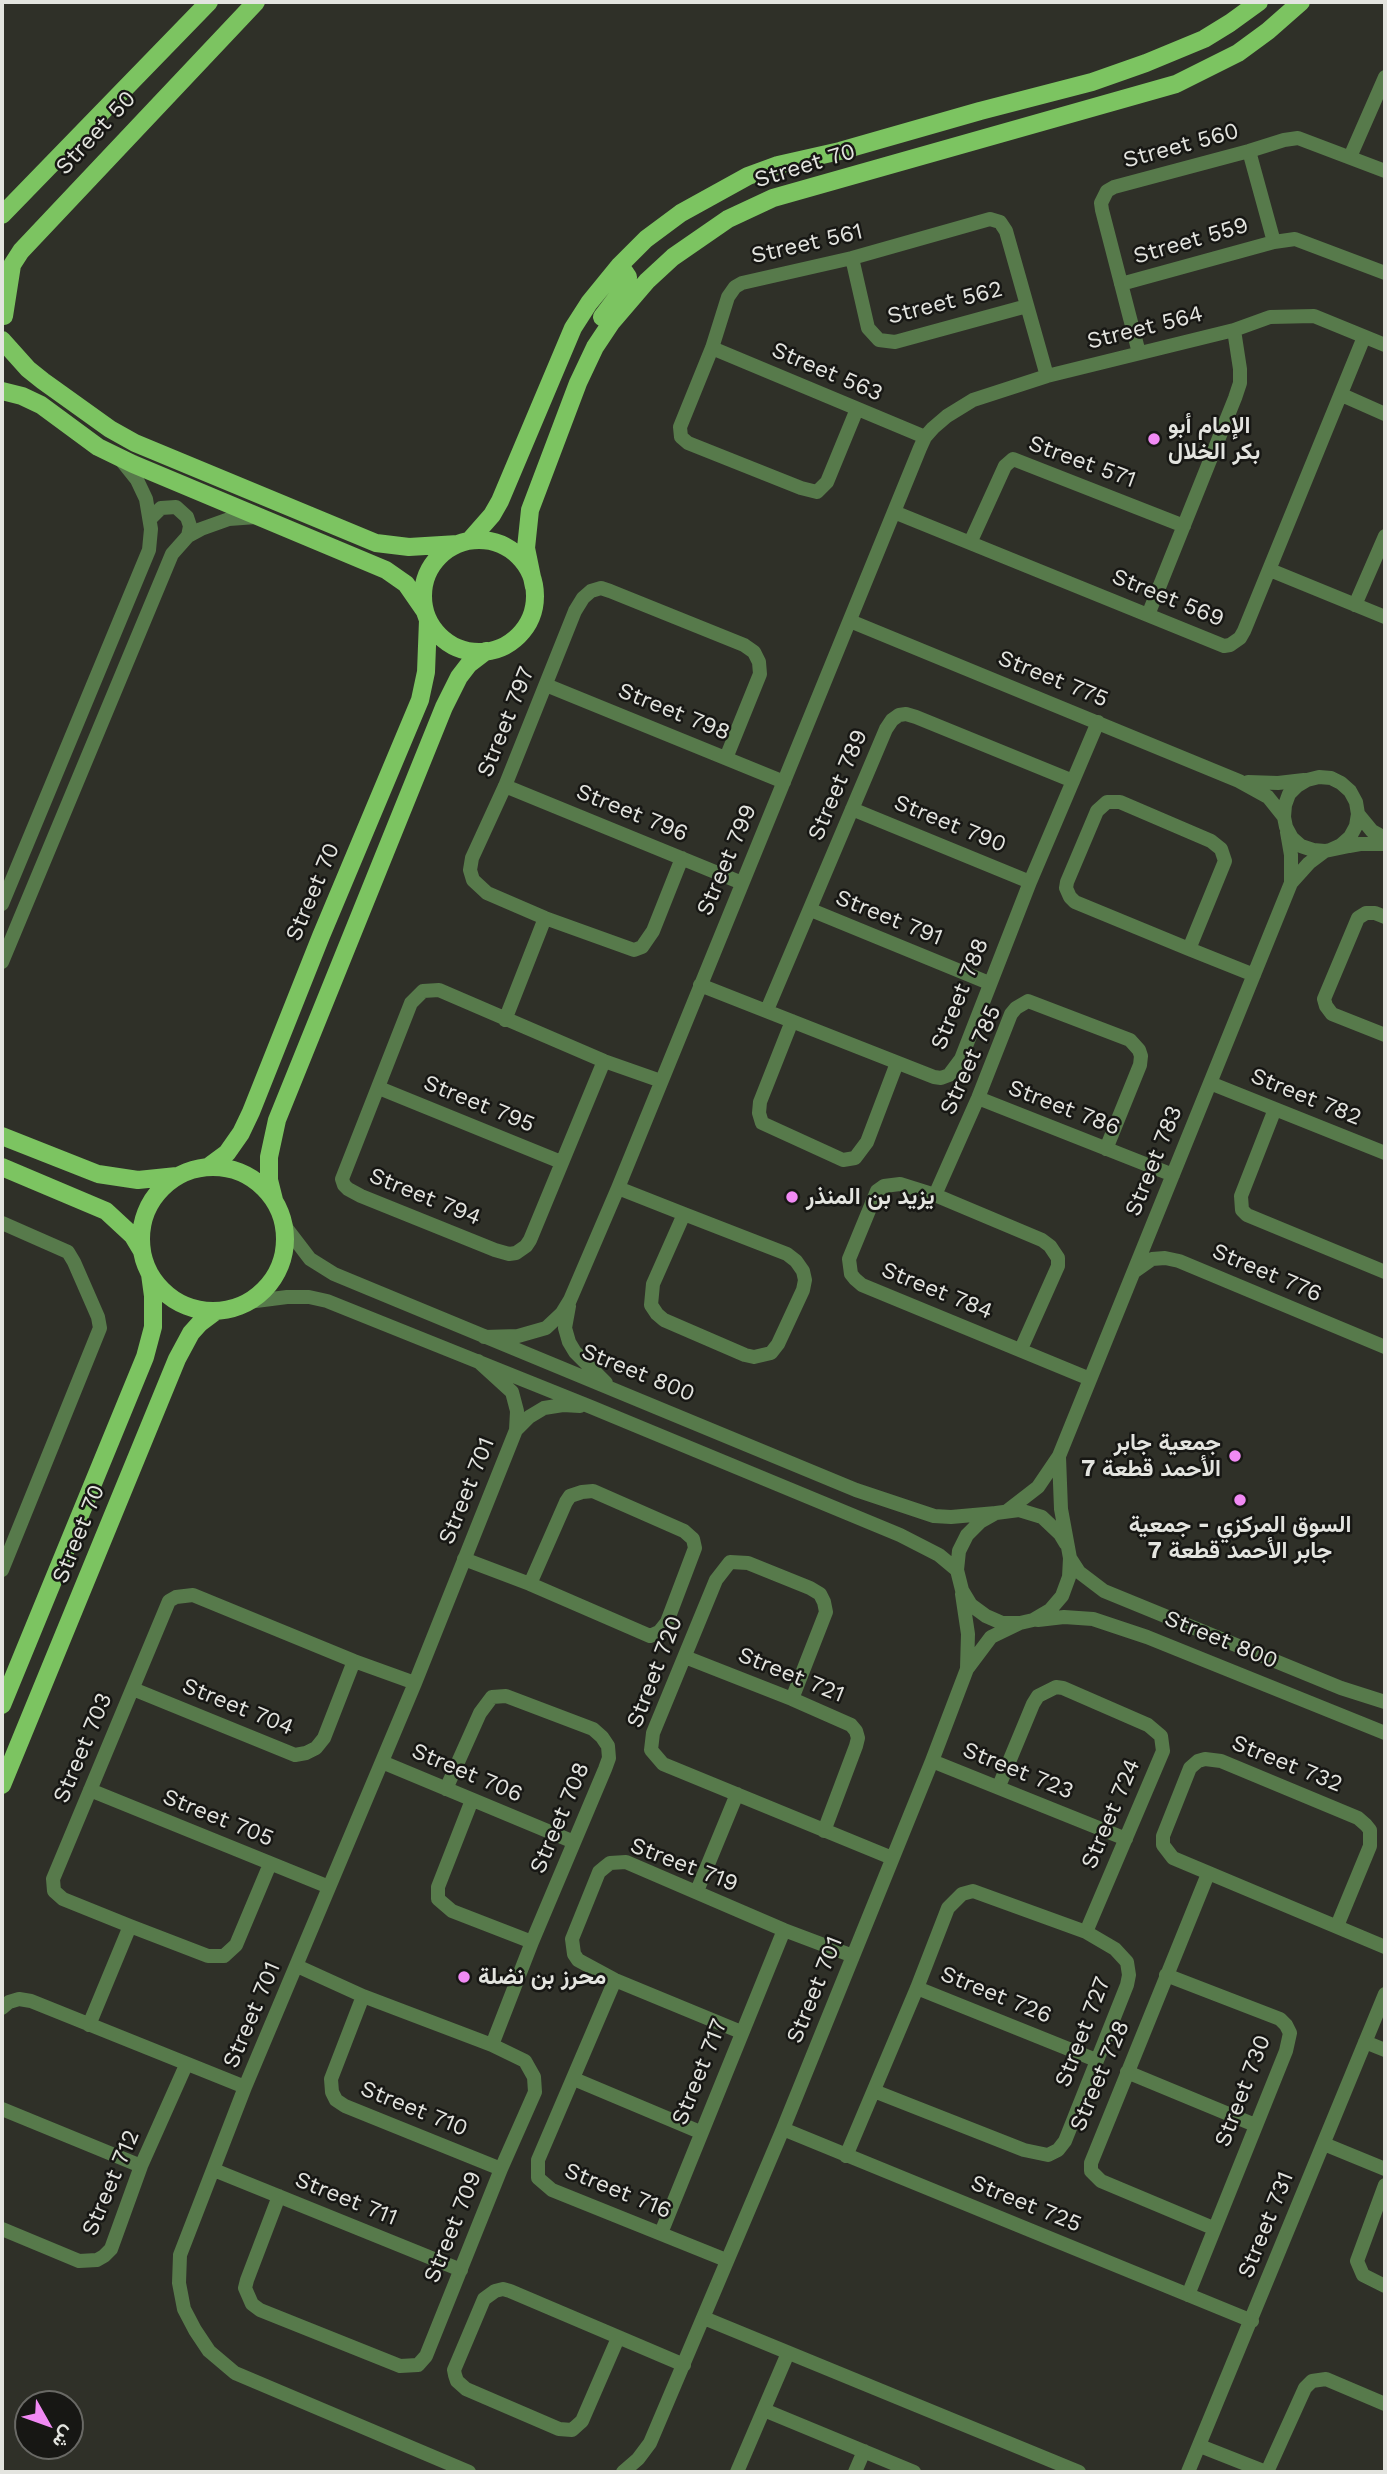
<!DOCTYPE html>
<meta charset="utf-8">
<style>
body{margin:0}
#map{position:relative;width:1387px;height:2474px;overflow:hidden;background:#2f3028;font-family:"Work Sans",Vazirmatn,sans-serif}
canvas{display:block}
.frame{position:absolute;inset:0;border:4px solid #e3e4df;pointer-events:none}
.north{position:absolute;left:14px;top:2390px;width:70px;height:70px;box-sizing:border-box;background:#171714;border:2px solid #696965;border-radius:50%;rotate:130deg;font-size:19px;font-weight:700;line-height:28px;text-align:center;color:#e3e4df}
.north::after{content:'';display:block;margin:auto;width:24px;height:32px;background:#f18af4;clip-path:polygon(50% 0,100% 100%,50% 72%,0 100%)}
</style>
<div id="map">
<canvas width="1387" height="2474"></canvas>
<div class="frame"></div>
<div class="north">ش</div>
</div>
<script>
const ctx = document.querySelector('canvas').getContext('2d');
ctx.lineJoin = 'round';
const poly = rows => new Path2D(rows.map(r => 'M' + r).join(''));
function stroke(path, color, width, dash) { ctx.strokeStyle = color; ctx.lineWidth = width; ctx.lineCap = dash ? 'butt' : 'round'; ctx.setLineDash(dash || []); ctx.stroke(path); }
function drawText(font, color, halo, rows, align = 'center') {
  ctx.font = font + ' "Work Sans",Vazirmatn,sans-serif'; ctx.lineWidth = 5; ctx.setLineDash([]); ctx.textBaseline = 'middle'; ctx.strokeStyle = halo; ctx.fillStyle = color; for (const [text, x, y, turn = 0] of rows) {
    ctx.save(); ctx.translate(x, y); ctx.rotate((+turn || 0) * Math.PI / 180); ctx.textAlign = isNaN(turn) ? turn : align; if (halo) ctx.strokeText(text, 0, 0); ctx.fillText(text, 0, 0); ctx.restore();
  }
}
stroke(poly([
 [1249,151,1274,242,1295,239,1385,273],
 [1350,157,1385,77],
 [852,258,868,328,879,340,895,342,1027,306],
 [1121,284,1274,242],
 [712,348,925,437],
 [1139,353,1102,210,1101,203,1107,191,1114,187,1249,151,1284,140,1298,138,1385,171],
 [1342,395,1385,414],
 [857,409,827,482,817,492,801,488,688,443,681,437,680,427,712,348,728,297,735,287,742,283,852,258,990,219,1000,222,1006,231,1047,376],
 [894,512,1224,646,1230,645,1240,638,1244,631,1364,337],
 [150,519,161,508,176,507,187,517,190,526,188,536],
 [970,543,1005,466,1013,459,1184,526],
 [1270,570,1385,617],
 [1355,605,1385,536],
 [1148,615,1235,398,1240,383,1240,369,1234,330],
 [850,621,1239,781,1268,797,1284,817],
 [546,685,784,782],
 [1248,782,1278,783,1304,780],
 [505,786,742,883],
 [852,809,1030,882],
 [1358,814,1372,831,1385,838],
 [1287,832,1291,855,1291,883],
 [1330,850,1341,845,1350,837,1356,826,1358,814,1356,802,1350,791,1341,783,1331,778,1319,777,1307,780,1297,786,1289,794,1285,805,1284,817,1286,827,1292,838,1301,846,1313,850,1325,851,1330,850,1349,846,1360,844,1385,844],
 [682,858,653,931,642,947,634,950,545,918,487,893,473,880,470,870,472,858,505,786,575,611,583,598,591,591,601,588,610,591,744,645,754,652,759,662,760,674,726,758],
 [2,904,149,550,151,529,146,499,137,480,121,460],
 [811,910,989,983],
 [1385,917,1375,913,1366,913,1358,918,1324,999,1326,1006,1332,1014,1385,1035],
 [1189,949,1225,861,1221,849,1211,841,1120,802,1107,802,1097,811,1067,882,1066,888,1070,897,1075,902,1189,949,1254,975],
 [2,962,172,554,188,536,201,529,229,519,256,517],
 [700,985,934,1077,941,1078,949,1075,961,1059,1030,882,1098,722],
 [767,1010,886,729,892,720,899,715,906,714,916,717,1073,781],
 [505,1020,545,918],
 [792,1021,760,1102,759,1113,762,1123,843,1160,855,1158,867,1142,897,1063],
 [604,1061,530,1240,526,1246,516,1253,509,1254,495,1250,361,1196,348,1189,344,1185,342,1179,411,1003,423,991,439,990,604,1061,661,1081],
 [1210,1083,1385,1153],
 [379,1088,561,1162],
 [978,1098,1173,1175],
 [1275,1109,1241,1196,1242,1210,1247,1215,1385,1272],
 [618,1188,684,1214,787,1254,796,1261,803,1271,805,1280,803,1290,778,1344,771,1353,754,1357,745,1355,664,1320,657,1314,651,1305,653,1284,684,1214],
 [935,1195,978,1098,1011,1014,1016,1008,1028,1001,1130,1040,1139,1050,1141,1056,1140,1065,1106,1149],
 [2,1223,68,1252,74,1262,98,1317,100,1328,2,1570],
 [284,1225,310,1259,334,1274,856,1490,934,1516,951,1517,996,1513],
 [1135,1271,1152,1259,1165,1258,1179,1261,1385,1347],
 [248,1302,287,1297,309,1297,327,1301,591,1407,900,1535,939,1555,957,1570],
 [569,1306,565,1328,569,1342,575,1352,606,1383],
 [484,1337,518,1336,546,1328,562,1313,570,1300,618,1188,920,448,925,437,933,428,947,416,973,400,1047,376,1234,330,1270,317,1314,316,1385,345],
 [1021,1349,1058,1266,1058,1258,1050,1246,1042,1240,935,1195,900,1184,884,1186,877,1191,849,1259,851,1274,855,1279,862,1285,1090,1379],
 [516,1430,529,1417,544,1408,563,1405,580,1406],
 [1059,1457,1061,1509,1070,1558,1069,1577,1062,1596,1050,1610,1033,1620,1020,1623,1002,1623,986,1616,971,1605,962,1590,957,1570,959,1551,967,1535,980,1522,996,1513,1019,1510,1042,1517,1060,1534,1066,1544],
 [1007,1511,1038,1487,1059,1456,1291,883,1309,863,1325,851],
 [1070,1558,1079,1572,1104,1591,1341,1688,1385,1702],
 [464,1559,530,1584,650,1636,659,1632,667,1622,695,1548,693,1539,684,1531,593,1491,582,1492,570,1496,566,1502,530,1584],
 [962,1594,968,1634,967,1668],
 [1038,1620,1064,1617,1093,1619,1147,1637,1385,1733],
 [685,1657,792,1699,851,1725,856,1731,858,1738,856,1746,824,1831],
 [133,1689,295,1755,306,1753,316,1748,324,1738,354,1661],
 [792,1699,826,1612,824,1602,820,1594,810,1588,748,1563,730,1562,716,1580,653,1733,651,1750,663,1764,892,1858],
 [932,1761,1126,1839],
 [382,1762,574,1842],
 [999,1786,1033,1704,1038,1696,1056,1687,1063,1688,1148,1725,1161,1736,1163,1751,1086,1932],
 [446,1789,480,1713,492,1697,506,1696,593,1729,602,1737,608,1746,609,1758,605,1769,532,1942,492,2045],
 [90,1790,329,1887],
 [472,1800,438,1887,438,1899,452,1911,532,1942],
 [270,1864,236,1945,224,1956,208,1956,130,1926,63,1899,54,1891,53,1879,169,1601,176,1597,193,1595,354,1661,415,1683],
 [1208,1874,1091,2163,1091,2171,1101,2181,1213,2228],
 [697,1891,737,1794],
 [1337,1926,1370,1846,1370,1830,1366,1825,1358,1818,1221,1761,1205,1759,1198,1761,1190,1768,1163,1836,1163,1845,1173,1858,1385,1947],
 [1166,1975,1280,2019,1286,2025,1290,2033,1286,2051,1188,2295],
 [615,1980,538,2160,538,2178,552,2190,726,2260],
 [917,1988,1096,2060],
 [363,1996,331,2079,332,2092,336,2100,345,2106,501,2169],
 [2,2008,9,2002,19,1999,31,2001,245,2087],
 [89,2025,130,1926],
 [741,2032,615,1980,578,1960,574,1954,572,1939,599,1872,605,1867,610,1863,626,1862,784,1930,853,1956],
 [1365,2042,1385,2050],
 [1127,2072,1255,2125],
 [574,2079,700,2132],
 [2,2109,141,2166],
 [783,2129,1252,2321],
 [1324,2144,1385,2169],
 [846,2156,917,1988,948,1908,962,1894,973,1891,1086,1932,1115,1949,1127,1962,1129,1975,1127,1985,1065,2141,1058,2150,1048,2155,1024,2150,874,2091],
 [214,2170,461,2270],
 [1385,2185,1357,2261,1363,2275,1385,2286],
 [279,2196,247,2280,245,2288,252,2304,260,2310,400,2366,418,2365,426,2356,501,2169,535,2092,534,2077,525,2061,492,2045,363,1996,297,1966],
 [2,2229,79,2261,97,2260,104,2256,111,2249,141,2166,186,2065],
 [661,2233,784,1930],
 [704,2318,1079,2472],
 [618,2338,582,2421,572,2430,559,2429,466,2389,457,2381,455,2375,454,2370,484,2299,495,2291,503,2289,510,2291,684,2365],
 [764,2410,914,2472],
 [1200,2446,1266,2472],
 [469,2472,235,2373,209,2351,195,2330,184,2309,179,2283,180,2255,245,2087,415,1683,516,1430,517,1411,512,1392,478,1361],
 [623,2472,638,2459,650,2443,783,2129,932,1761,967,1669,991,1637,1020,1623],
 [737,2472,788,2353],
 [855,2472,864,2451],
 [1188,2472,1385,1994],
 [1267,2472,1305,2388,1312,2381,1326,2379,1385,2404]
]), '#577a4b', 14);
stroke(poly([
 [2,215,209,2],
 [4,316,12,265,21,251,256,2],
 [602,317,627,284,628,277,620,265],
 [2,340,28,369,43,381,110,429,135,443,376,543,409,547,458,544],
 [2,391,22,396,41,405,98,447,133,464,386,570,406,584,424,610],
 [470,540,492,515,500,501,573,328,589,303,620,265,646,239,681,213,748,176,778,165,840,151,980,111,1092,82,1146,63,1204,39,1230,23,1259,2],
 '423 596a56 56 0 1 1 112 0a56 56 0 1 1-112 0Z',
 [534,587,526,548,530,510,578,383,595,347,611,323,647,281,673,257,728,219,773,198,1176,84,1238,53,1268,31,1301,2],
 [2,1136,98,1174,138,1180,177,1176],
 [2,1167,106,1211,133,1236,142,1251],
 [208,1167,227,1153,241,1133,251,1112,321,936,420,700,426,672,428,620],
 '141 1239a72 72 0 1 1 144 0a72 72 0 1 1-144 0Z',
 [274,1200,269,1180,269,1157,277,1120,444,707,459,677,469,664,486,651],
 [2,1705,145,1357,153,1327,153,1296,150,1274],
 [2,1785,177,1359,191,1333,200,1323,216,1311]
]), '#7cc461', 18);
for (const [x, y, r, color] of [
 [1154,439,7,"#f18af4"],
 [792,1197,7,"#f18af4"],
 [1235,1456,7,"#f18af4"],
 [1240,1500,7,"#f18af4"],
 [464,1977,7,"#f18af4"]
]) { const dot = new Path2D(); dot.arc(x, y, r, 0, 2 * Math.PI); ctx.fillStyle = color; ctx.fill(dot); stroke(dot, '#171714', 2.5); }
drawText('23px', '#e3e4df', '#171714', [
 ["Street 50",96,133,-47],
 ["Street 560",1181,146,-15],
 ["Street 70",805,166,-17],
 ["Street 559",1191,241,-16],
 ["Street 561",807,244,-13],
 ["Street 562",945,303,-14],
 ["Street 564",1145,328,-14],
 ["Street 563",827,372,23],
 ["Street 571",1082,462,20],
 ["Street 569",1168,598,22],
 ["Street 775",1053,679,22],
 ["Street 798",674,712,22],
 ["Street 797",506,722,-68],
 ["Street 789",838,785,-67],
 ["Street 796",632,813,22],
 ["Street 790",950,824,22],
 ["Street 799",727,860,-67],
 ["Street 70",313,892,-67],
 ["Street 791",889,918,22],
 ["Street 788",960,994,-68],
 ["Street 785",971,1060,-66],
 ["Street 782",1306,1097,22],
 ["Street 795",479,1104,22],
 ["Street 786",1064,1108,21],
 ["Street 783",1154,1161,-68],
 ["Street 794",425,1197,22],
 ["Street 776",1267,1273,23],
 ["Street 784",937,1291,22],
 ["Street 800",638,1373,22],
 ["Street 701",467,1491,-68],
 ["Street 70",79,1534,-68],
 ["Street 800",1221,1640,22],
 ["Street 720",655,1672,-69],
 ["Street 721",791,1675,22],
 ["Street 704",238,1707,22],
 ["Street 703",83,1748,-67],
 ["Street 732",1287,1764,22],
 ["Street 723",1018,1771,22],
 ["Street 706",467,1773,23],
 ["Street 724",1111,1814,-67],
 ["Street 705",218,1818,22],
 ["Street 708",560,1818,-67],
 ["Street 719",684,1865,21],
 ["Street 701",815,1990,-68],
 ["Street 726",996,1995,22],
 ["Street 701",252,2015,-67],
 ["Street 727",1083,2032,-69],
 ["Street 717",700,2072,-68],
 ["Street 728",1100,2076,-67],
 ["Street 730",1243,2091,-69],
 ["Street 710",414,2109,22],
 ["Street 712",111,2183,-67],
 ["Street 716",618,2191,22],
 ["Street 711",346,2199,22],
 ["Street 725",1026,2204,22],
 ["Street 731",1266,2225,-68],
 ["Street 709",453,2227,-68]
]);
drawText('bold 23px', '#e3e4df', '#171714', [
 ["الإمام أبو",1168,426],
 ["بكر الخلال",1168,452],
 ["يزيد بن المنذر",806,1197],
 ["جمعية جابر",1221,1443,"right"],
 ["الأحمد قطعة 7",1221,1469,"right"],
 ["السوق المركزي - جمعية",1240,1525,"center"],
 ["جابر الأحمد قطعة 7",1240,1551,"center"],
 ["محرز بن نضلة",478,1977]
], 'left');
</script>
